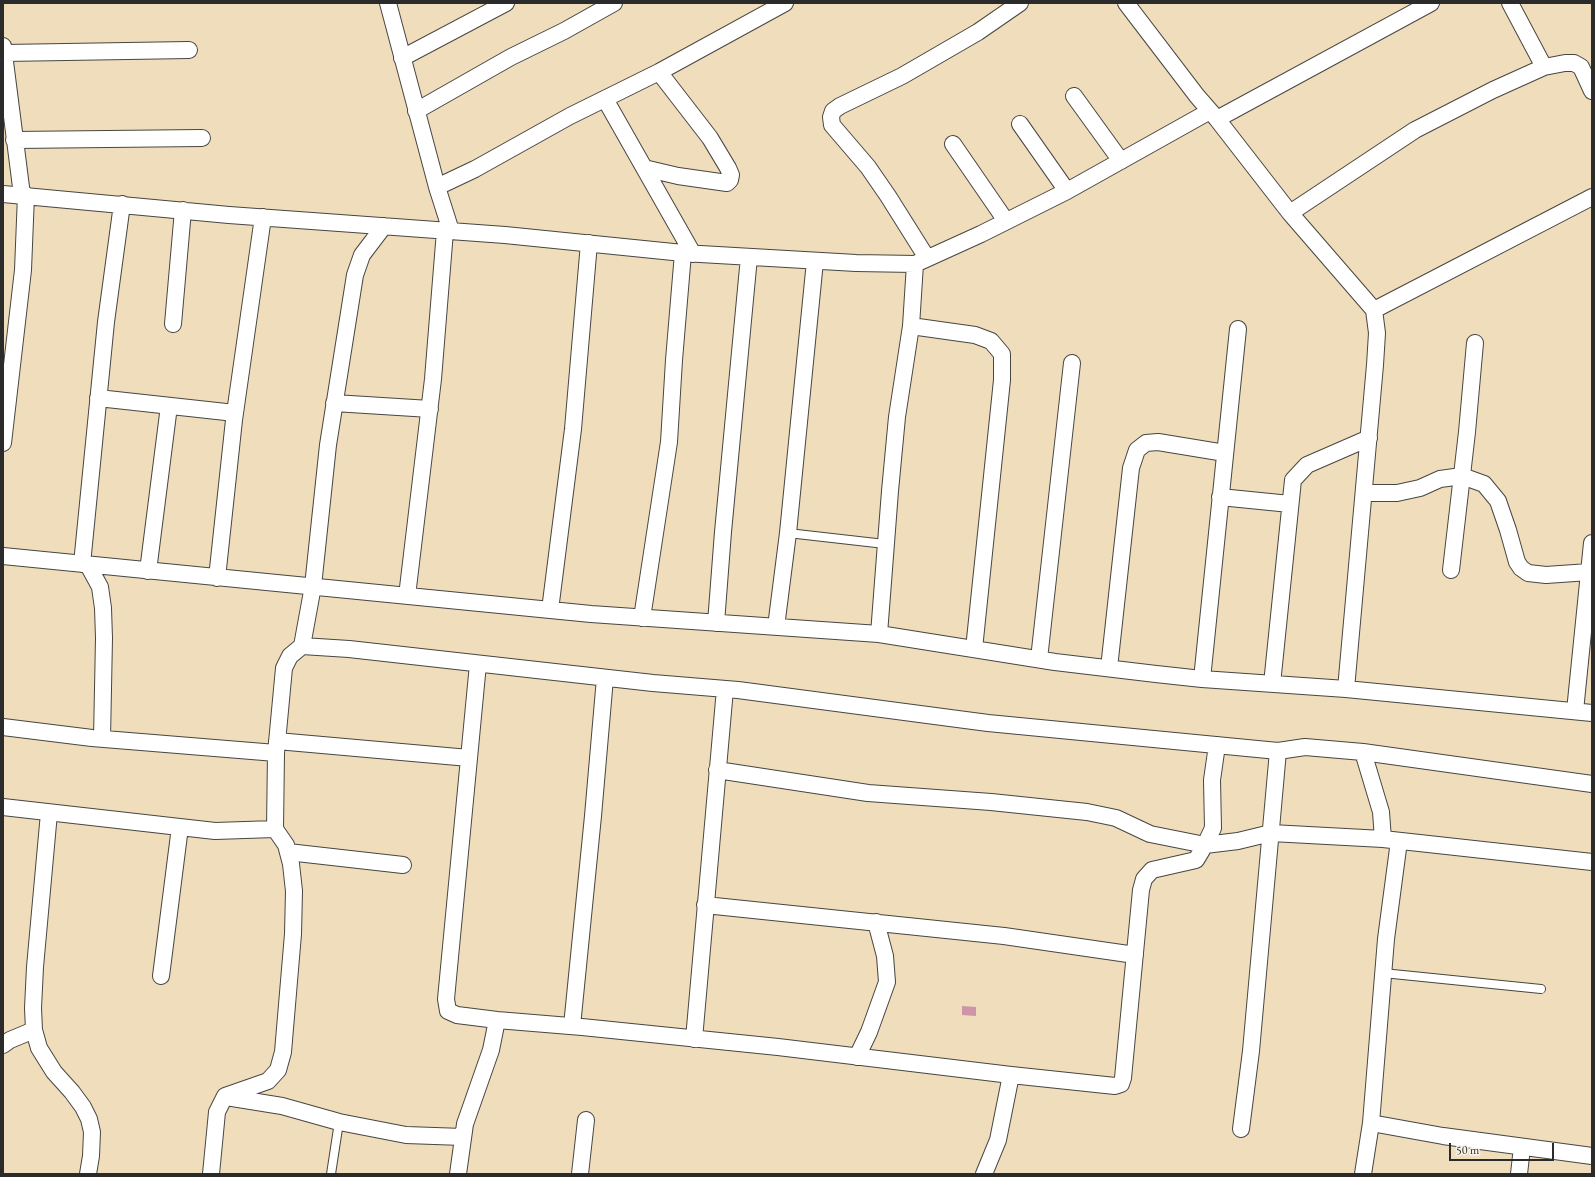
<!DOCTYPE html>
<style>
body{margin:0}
#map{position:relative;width:1595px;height:1177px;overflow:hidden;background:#efddbc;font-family:"EB Garamond",serif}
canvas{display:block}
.frame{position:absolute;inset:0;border:4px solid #2b2b2b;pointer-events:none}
.scale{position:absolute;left:1449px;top:1143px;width:105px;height:18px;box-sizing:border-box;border:2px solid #2b2b2b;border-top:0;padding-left:5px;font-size:12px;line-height:14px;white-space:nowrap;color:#2b2b2b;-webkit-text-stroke:3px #f7f3e8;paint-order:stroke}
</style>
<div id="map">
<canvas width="1595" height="1177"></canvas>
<div class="frame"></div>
<div class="scale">50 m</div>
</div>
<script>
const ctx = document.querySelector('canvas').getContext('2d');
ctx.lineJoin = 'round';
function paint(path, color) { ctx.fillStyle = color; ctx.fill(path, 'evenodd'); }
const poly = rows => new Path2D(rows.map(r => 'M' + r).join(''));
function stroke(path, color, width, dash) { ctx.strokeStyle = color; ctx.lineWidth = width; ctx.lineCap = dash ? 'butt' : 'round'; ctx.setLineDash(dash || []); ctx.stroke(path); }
paint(poly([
 [962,1006,976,1007,976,1016,962,1015]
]), '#cc96a8');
const lane = poly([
 [788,533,885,544],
 [1383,973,1541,989],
 [331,1174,339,1122]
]);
const street = poly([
 [388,3,437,187,451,231],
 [1126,3,1197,96,1217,119,1290,213,1374,310,1377,333,1375,365,1346,689],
 [1510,3,1544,67],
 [3,46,22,195],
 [4,53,189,50],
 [402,58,506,3],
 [1074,96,1121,161],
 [605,99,693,254],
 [416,111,511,57,564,31,614,3],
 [1217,119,1431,3],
 [1020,124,1067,191],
 [14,140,202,138],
 [953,144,1006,221],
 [644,168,678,176,727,183,730,180,731,175,728,168,710,138,659,72],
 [437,187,475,169,570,116,659,72,785,3],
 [3,194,229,215,505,235,683,253,856,263,915,264,981,234,1067,191,1210,111],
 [1290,213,1415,130,1493,90,1544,67,1565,63,1574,63,1581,67,1592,91],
 [927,258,888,196,868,167,832,125,831,117,833,111,840,106,902,76,978,32,1020,3],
 [1374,310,1592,197],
 [173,324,183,210],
 [911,326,975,335,991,341,1002,354,1002,380,974,649],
 [98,398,235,413],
 [334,403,430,409],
 [3,443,23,270,26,195],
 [1364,493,1397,493,1420,488,1440,479,1462,476,1484,484,1498,501,1508,530,1517,562,1521,568,1528,573,1546,575,1589,572],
 [1220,497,1290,504],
 [3,556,591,614,879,634,1055,662,1156,674,1202,679,1346,689,1592,713],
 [82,564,106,322,122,204],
 [88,565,100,587,103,608,104,638,102,739],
 [1451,570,1467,432,1475,343],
 [148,571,169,406],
 [217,578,234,420,263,217],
 [407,596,433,379,445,231],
 [550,610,573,429,589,243],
 [642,618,669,442,674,360,683,253],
 [716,623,723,532,749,257],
 [776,627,788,533,815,261],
 [879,634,890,491,897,417,911,326,915,264],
 [302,646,349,649,653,683,738,690,988,723,1278,751,1305,747,1363,752,1592,784],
 [1039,659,1072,363],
 [478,664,446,999,448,1011,457,1015,497,1020,582,1027,778,1047,1011,1075,1115,1086,1121,1084,1123,1078,1141,890,1144,879,1152,870,1196,860,1205,845,1213,828,1212,780,1217,745],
 [1109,668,1131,468,1137,450,1146,443,1158,442,1225,453],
 [1202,679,1238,329],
 [1272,684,1293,480,1307,465,1369,438],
 [1575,711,1592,543],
 [3,727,92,738,276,753],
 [277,741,469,758],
 [1363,752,1381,812,1383,839],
 [717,770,868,793,991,802,1087,812,1116,818,1150,834,1205,845,1238,841,1271,833,1383,839,1592,862],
 [3,807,215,831,275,829],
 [49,813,35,967,33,1008,34,1030,39,1048,54,1072,72,1092,83,1107,89,1119,92,1132,91,1156,88,1174],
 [288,852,403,865],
 [705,905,1004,936,1135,955],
 [161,976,180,827],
 [572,1026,593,816,605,678],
 [694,1039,725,689],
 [3,1045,10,1040,34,1030],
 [857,1057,869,1032,887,982,885,956,876,922],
 [226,1097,282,1106,339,1122,406,1135,463,1137],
 [1371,1123,1443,1136,1592,1156],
 [1241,1129,1251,1051,1278,751],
 [211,1174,217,1112,225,1096,268,1081,278,1070,283,1052,293,934,294,891,291,864,286,845,275,829,276,753,284,668,290,656,302,646,313,586,328,445,355,275,362,255,384,226],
 [458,1174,465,1124,491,1050,497,1020],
 [580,1174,586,1120],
 [984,1174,998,1140,1011,1075],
 [1363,1174,1371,1123,1386,939,1399,841],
 [1519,1174,1522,1147]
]);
stroke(lane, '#484641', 10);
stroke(street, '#484641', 18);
stroke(lane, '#fff', 8);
stroke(street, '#fff', 16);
</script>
